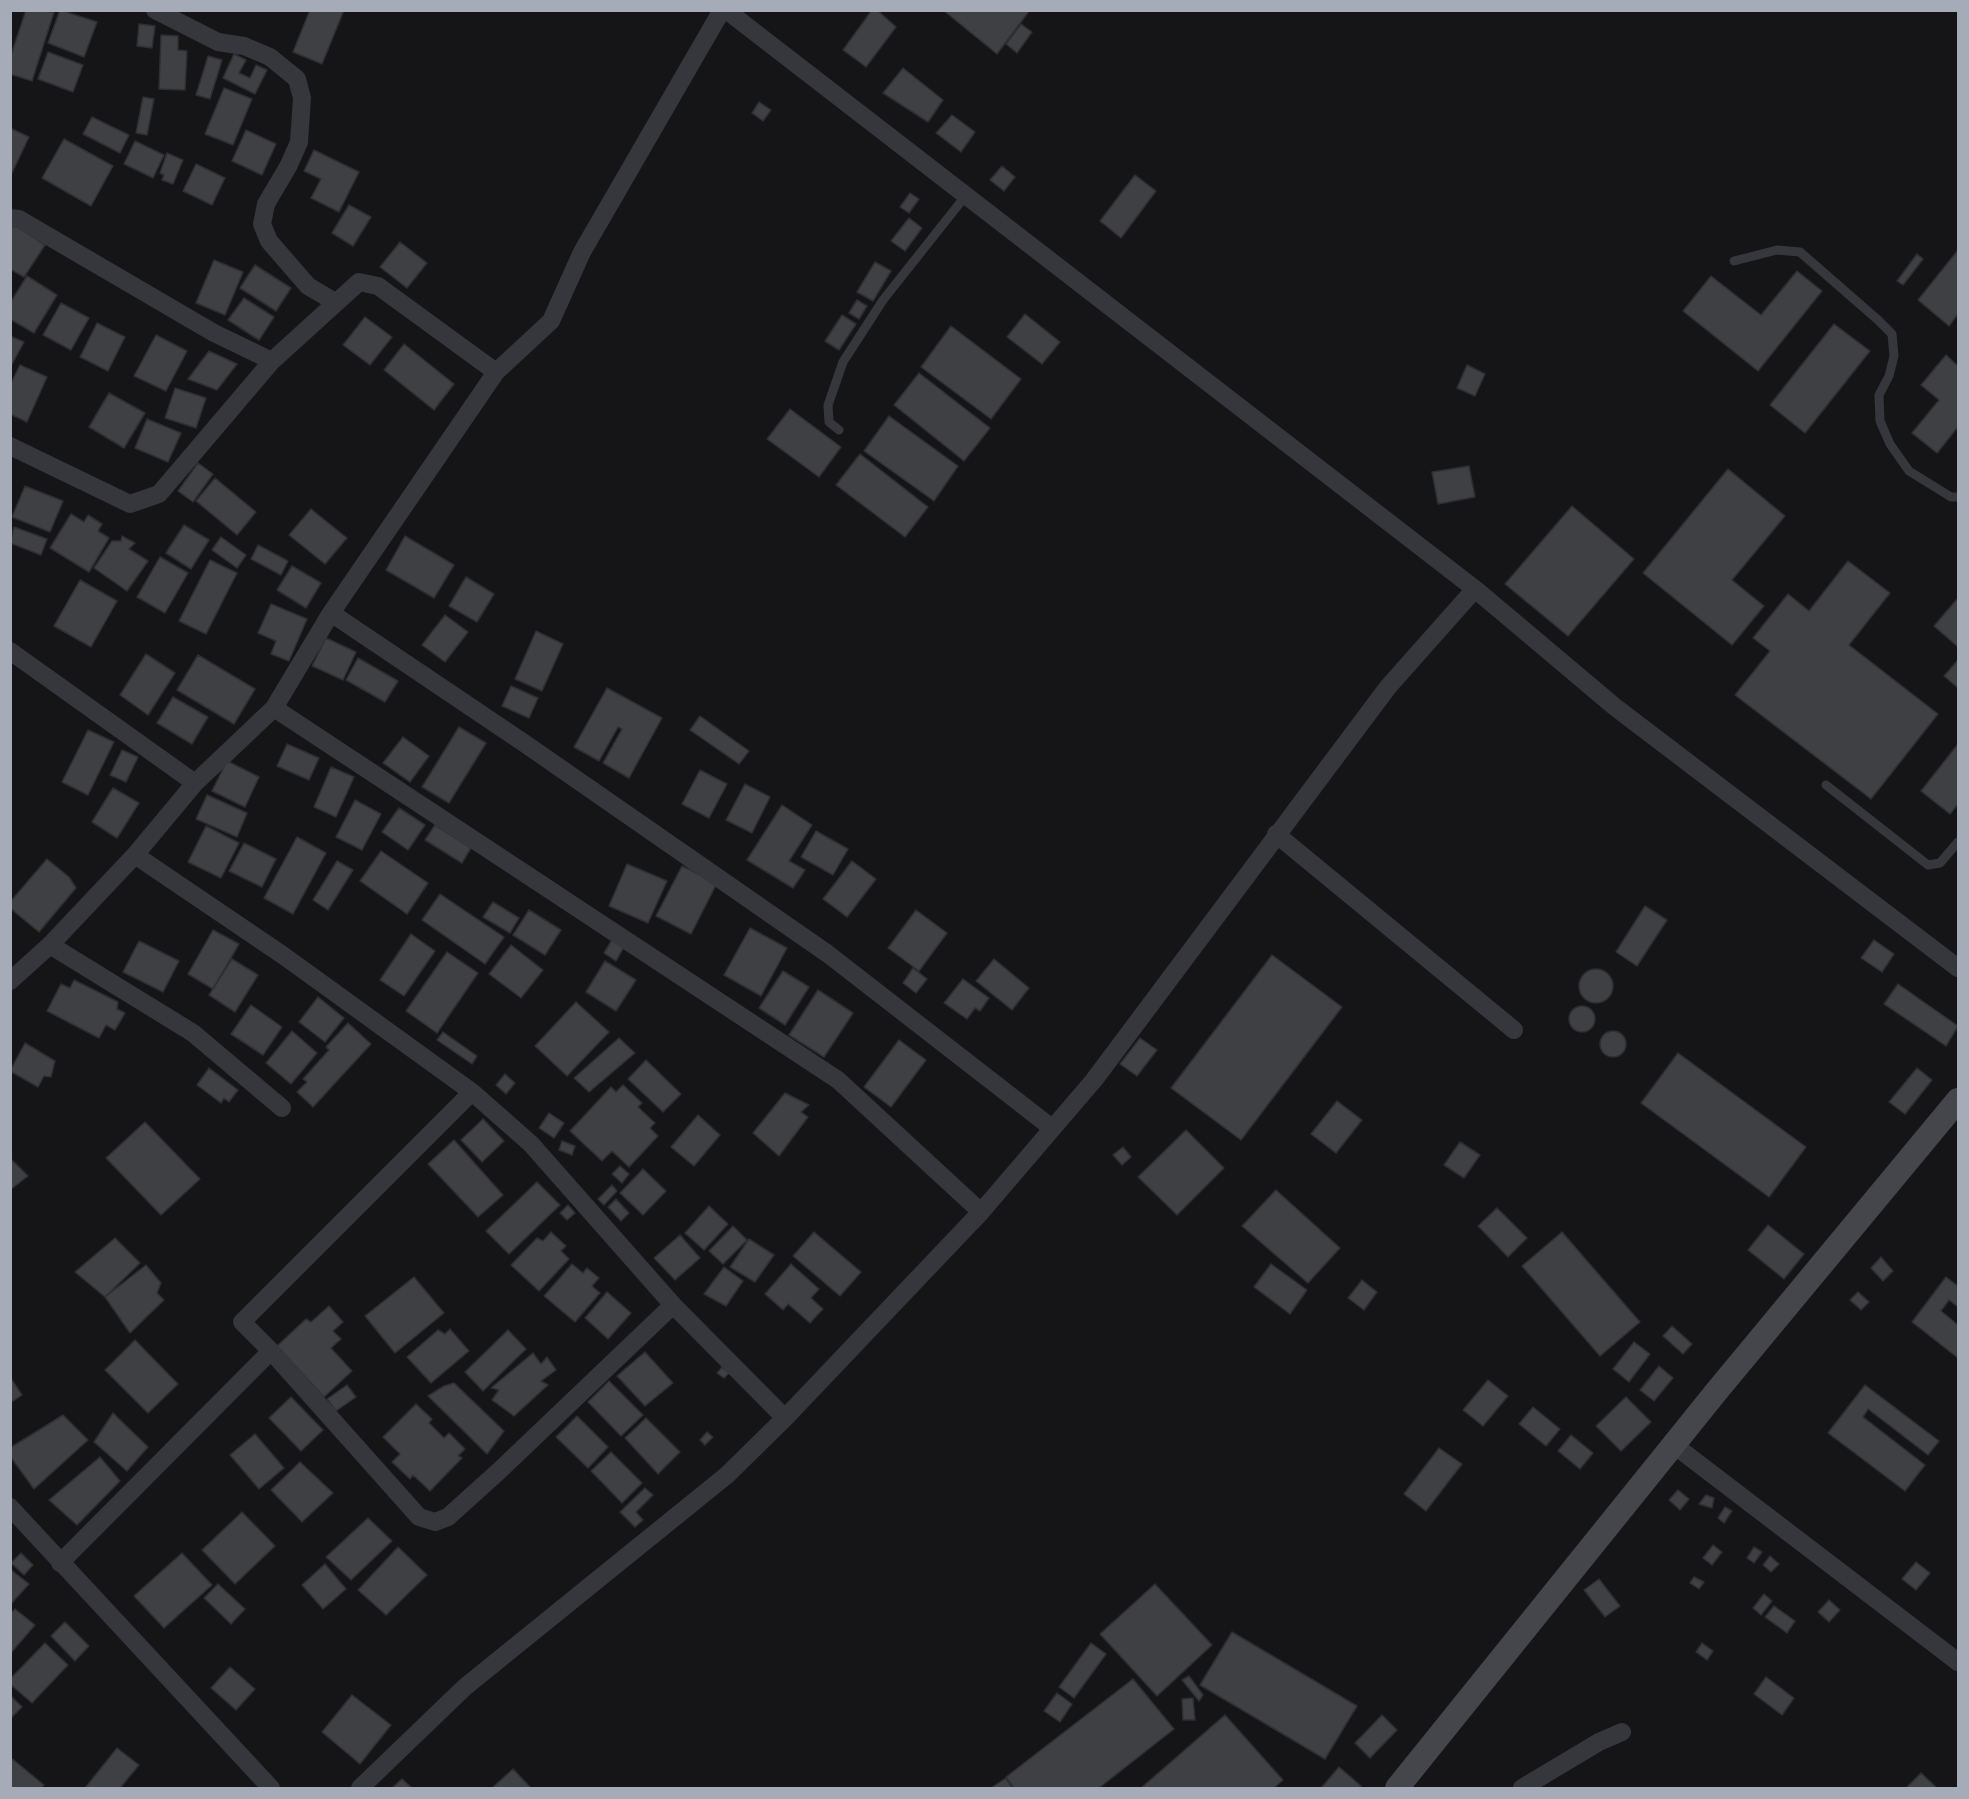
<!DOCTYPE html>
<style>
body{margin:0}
#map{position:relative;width:1969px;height:1799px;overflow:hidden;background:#151517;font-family:Cabin,sans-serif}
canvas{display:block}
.frame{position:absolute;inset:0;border:12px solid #a6abb8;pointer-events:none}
</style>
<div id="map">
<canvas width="1969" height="1799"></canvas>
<div class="frame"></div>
</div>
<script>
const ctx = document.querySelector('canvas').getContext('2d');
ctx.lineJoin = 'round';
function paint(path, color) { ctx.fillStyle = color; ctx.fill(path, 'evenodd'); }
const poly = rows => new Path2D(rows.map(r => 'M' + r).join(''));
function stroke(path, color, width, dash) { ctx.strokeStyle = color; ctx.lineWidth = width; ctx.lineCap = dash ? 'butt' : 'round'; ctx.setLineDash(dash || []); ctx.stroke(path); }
const building = poly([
 [26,10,54,12,32,81,10,74,10,58,26,10],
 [60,10,97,22,84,57,48,43,60,10],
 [310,10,344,10,322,64,293,52,310,10],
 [872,10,877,10,896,27,866,67,843,50,872,10],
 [943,10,1030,10,997,54,943,10],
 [139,24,155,26,152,48,137,46,139,24],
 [1021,24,1032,32,1017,53,1006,44,1021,24],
 [161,35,178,36,178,50,187,51,185,90,159,89,161,35],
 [48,52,83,65,73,92,38,79,48,52],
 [234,54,246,60,239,73,250,78,256,65,267,70,255,94,223,78,234,54],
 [208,56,222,60,210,99,196,95,208,56],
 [903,68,943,100,928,122,883,93,903,68],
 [224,88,252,99,233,145,205,134,224,88],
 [143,97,154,99,147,135,136,133,143,97],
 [759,102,771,110,763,121,752,113,759,102],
 [952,115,975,132,961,152,936,133,952,115],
 [92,117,129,135,120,153,83,134,92,117],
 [10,128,29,137,11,175,10,175,10,128],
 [246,130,276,144,262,175,232,161,246,130],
 [64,139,113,166,91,206,42,178,64,139],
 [135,141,164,155,153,178,124,164,135,141],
 [314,150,359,172,339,212,311,198,321,179,304,171,314,150],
 [167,153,183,160,173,184,162,180,164,175,160,173,167,153],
 [196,164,225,178,212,205,183,191,196,164],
 [1002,166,1015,177,1004,191,990,180,1002,166],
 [1135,175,1156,191,1121,238,1100,221,1135,175],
 [910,193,919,199,909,213,900,207,910,193],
 [349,205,371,217,353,246,332,233,349,205],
 [909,218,922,228,905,251,891,241,909,218],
 [10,222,45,245,24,277,10,269,10,222],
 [400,242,427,263,407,288,380,267,400,242],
 [1958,250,1958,314,1949,326,1918,300,1958,250],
 [1917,254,1923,259,1903,285,1897,281,1917,254],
 [214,260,243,272,225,315,196,303,214,260],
 [875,262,891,271,873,301,857,292,875,262],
 [255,265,291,288,276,311,240,288,255,265],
 [1797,271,1822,291,1758,371,1683,311,1711,276,1761,315,1797,271],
 [27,276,57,295,34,333,10,319,10,303,27,276],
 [244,298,274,317,259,340,228,320,244,298],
 [857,300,867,306,859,319,849,313,857,300],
 [61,303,89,318,71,350,43,335,61,303],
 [1025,314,1060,342,1042,364,1007,337,1025,314],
 [842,315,856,324,839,350,825,341,842,315],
 [365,317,392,337,370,365,343,345,365,317],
 [97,323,125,337,108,371,80,357,97,323],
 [1834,324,1870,351,1805,433,1770,405,1834,324],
 [951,326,1021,379,991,419,921,367,951,326],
 [156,335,187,351,166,391,134,376,156,335],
 [10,336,24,342,10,368,10,336],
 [404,344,454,384,434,410,384,370,404,344],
 [209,351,237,364,217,390,188,379,209,351],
 [1946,355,1958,366,1958,427,1937,453,1912,433,1939,400,1921,385,1946,355],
 [20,365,47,377,27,422,10,414,10,385,20,365],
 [1467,365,1485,374,1475,396,1457,388,1467,365],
 [919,373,990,428,964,461,894,405,919,373],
 [175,388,206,398,196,428,165,418,175,388],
 [109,393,145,413,124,448,89,427,109,393],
 [790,409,841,447,819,477,767,439,790,409],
 [889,416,958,466,934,501,864,451,889,416],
 [147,419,181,433,168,462,135,448,147,419],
 [860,454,928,507,905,537,836,485,860,454],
 [198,463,213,474,193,502,178,491,198,463],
 [1469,466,1475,497,1438,504,1432,472,1469,466],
 [1728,469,1785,516,1732,580,1764,606,1732,645,1643,573,1728,469],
 [215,478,256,512,237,535,196,501,215,478],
 [25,486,63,501,50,532,12,517,25,486],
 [1572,506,1634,559,1568,636,1505,584,1572,506],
 [311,509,347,538,325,564,289,535,311,509],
 [71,514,84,522,88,515,102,524,98,531,109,538,89,572,50,548,71,514],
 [184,525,209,540,191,569,166,553,184,525],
 [14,527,47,539,41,555,10,543,14,527],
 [122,536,135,543,129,549,148,561,127,591,94,568,112,541,121,541,122,536],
 [405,536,454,565,434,598,386,570,405,536],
 [221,537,246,555,237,568,212,550,221,537],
 [258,545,288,561,281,575,251,559,258,545],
 [160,557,188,573,165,613,137,597,160,557],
 [210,560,237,573,206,634,179,621,210,560],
 [1848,561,1890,593,1849,645,1938,714,1871,799,1735,695,1770,651,1753,638,1788,594,1809,611,1848,561],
 [292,566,321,583,306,608,277,590,292,566],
 [466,577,494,594,477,622,449,606,466,577],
 [80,580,117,601,91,647,54,626,80,580],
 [1958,598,1958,647,1934,626,1958,598],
 [271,604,307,619,289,661,271,654,276,641,258,633,271,604],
 [445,615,468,632,445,662,422,645,445,615],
 [536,631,563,644,542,691,515,679,536,631],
 [326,638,356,652,343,680,312,666,326,638],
 [146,654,175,673,148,715,120,695,146,654],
 [198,655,255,689,234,724,177,690,198,655],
 [358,658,398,681,385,702,346,680,358,658],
 [1958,660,1958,688,1944,676,1958,660],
 [511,686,538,698,529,718,502,706,511,686],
 [607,688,662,718,629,778,603,763,622,729,618,727,599,761,574,747,607,688],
 [173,697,208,717,192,744,157,723,173,697],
 [700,716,749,751,739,764,690,730,700,716],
 [459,727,486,743,449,803,422,787,459,727],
 [88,730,114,742,88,795,62,782,88,730],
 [403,737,429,756,410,782,383,763,403,737],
 [287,744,319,758,309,780,277,766,287,744],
 [1958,744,1958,804,1950,814,1921,791,1958,744],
 [122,750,138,757,126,782,110,775,122,750],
 [227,761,259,777,245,807,212,791,227,761],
 [331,767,354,777,336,817,314,807,331,767],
 [700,770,727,784,709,818,682,804,700,770],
 [745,784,770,797,752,833,726,820,745,784],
 [113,788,139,803,117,838,92,822,113,788],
 [207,795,247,813,237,837,196,819,207,795],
 [355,800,381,814,362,850,336,837,355,800],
 [782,805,812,825,789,861,805,870,793,888,747,860,782,805],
 [399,808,425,825,408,850,382,832,399,808],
 [435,825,471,848,462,863,425,840,435,825],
 [206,826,239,843,221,878,188,862,206,826],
 [816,831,848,849,833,875,801,857,816,831],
 [297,837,326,853,293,914,264,898,297,837],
 [244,843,276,859,262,887,229,871,244,843],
 [381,851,428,883,407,914,360,881,381,851],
 [47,859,69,877,76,888,39,932,10,908,10,902,47,859],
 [337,861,353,870,328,910,313,900,337,861],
 [852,861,876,879,847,917,823,899,852,861],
 [627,864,667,881,648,923,609,906,627,864],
 [682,866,717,883,691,934,656,916,682,866],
 [440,894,504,937,485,964,422,920,440,894],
 [493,902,519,918,510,933,483,917,493,902],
 [1645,906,1667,920,1637,966,1616,952,1645,906],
 [529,910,561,930,545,955,513,935,529,910],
 [916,910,947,933,919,971,888,948,916,910],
 [750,928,787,948,761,996,724,975,750,928],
 [213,930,239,944,213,989,188,974,213,930],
 [411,934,435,951,404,996,380,980,411,934],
 [612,940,624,947,616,961,604,953,612,940],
 [1874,940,1894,954,1882,972,1861,958,1874,940],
 [139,941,179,961,163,992,123,972,139,941],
 [511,945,543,970,521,998,489,974,511,945],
 [447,952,478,973,437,1033,406,1011,447,952],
 [1272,955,1342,1007,1241,1140,1171,1088,1272,955],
 [232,959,258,975,235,1012,209,995,232,959],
 [994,959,1029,988,1012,1010,976,981,994,959],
 [605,961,636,980,616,1011,586,992,605,961],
 [913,968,927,979,916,993,903,983,913,968],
 '1579 986a17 17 0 1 1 34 0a17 17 0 1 1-34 0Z',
 [783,971,809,987,785,1025,759,1008,783,971],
 [963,979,989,998,980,1011,975,1008,967,1019,944,1003,963,979],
 [74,980,118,1002,117,1009,125,1013,115,1030,106,1025,99,1038,47,1011,61,984,70,988,74,980],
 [1898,984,1958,1026,1946,1046,1884,1004,1898,984],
 [818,990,853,1013,824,1057,789,1035,818,990],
 [318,997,344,1018,325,1042,299,1022,318,997],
 [576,1002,609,1032,567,1076,535,1046,576,1002],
 [251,1005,282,1027,263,1055,231,1034,251,1005],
 '1569 1019a13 13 0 1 1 26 0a13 13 0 1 1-26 0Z',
 [348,1023,371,1044,313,1107,297,1092,307,1082,303,1079,329,1050,326,1047,348,1023],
 [292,1031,317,1053,291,1084,266,1063,292,1031],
 '1600 1044a13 13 0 1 1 26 0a13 13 0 1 1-26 0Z',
 [443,1032,477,1056,472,1064,437,1040,443,1032],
 [619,1038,635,1053,589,1092,574,1078,619,1038],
 [1140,1038,1157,1050,1137,1076,1120,1064,1140,1038],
 [899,1040,926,1060,891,1107,864,1087,899,1040],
 [25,1043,55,1061,51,1077,44,1076,38,1087,10,1071,25,1043],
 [1678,1053,1806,1147,1769,1197,1641,1103,1678,1053],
 [646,1060,681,1094,663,1112,628,1079,646,1060],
 [209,1068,238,1090,229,1102,224,1098,221,1103,197,1085,209,1068],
 [1917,1068,1932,1080,1905,1114,1889,1102,1917,1068],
 [505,1074,515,1083,506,1094,496,1085,505,1074],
 [623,1085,642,1103,638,1107,655,1123,650,1128,658,1136,629,1167,612,1151,602,1161,570,1131,611,1087,616,1092,623,1085],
 [785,1093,809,1105,801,1112,808,1117,779,1156,753,1133,785,1093],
 [1337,1101,1362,1120,1336,1153,1311,1134,1337,1101],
 [549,1113,564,1123,554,1138,539,1128,549,1113],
 [698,1115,720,1135,694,1166,671,1147,698,1115],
 [483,1119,504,1141,482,1162,461,1140,483,1119],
 [145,1122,200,1179,161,1215,106,1158,145,1122],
 [1186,1130,1224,1168,1177,1215,1138,1177,1186,1130],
 [454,1140,503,1195,478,1217,428,1164,454,1140],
 [562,1141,575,1146,572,1155,559,1150,562,1141],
 [1460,1142,1480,1155,1464,1178,1444,1165,1460,1142],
 [1123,1147,1131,1157,1122,1165,1113,1155,1123,1147],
 [10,1158,28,1176,10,1190,10,1158],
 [620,1166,629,1174,622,1183,612,1174,620,1166],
 [643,1169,666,1191,643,1215,620,1193,643,1169],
 [537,1182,560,1205,509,1254,486,1231,537,1182],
 [612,1185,617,1191,604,1205,598,1199,612,1185],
 [1276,1190,1340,1248,1308,1283,1242,1226,1276,1190],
 [616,1199,629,1213,621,1221,608,1207,616,1199],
 [568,1205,575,1213,567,1220,560,1213,568,1205],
 [709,1206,728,1224,704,1250,685,1233,709,1206],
 [1497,1208,1527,1238,1508,1257,1478,1226,1497,1208],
 [1768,1225,1804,1254,1784,1279,1748,1250,1768,1225],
 [733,1226,747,1240,723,1264,709,1251,733,1226],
 [551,1232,566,1246,561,1251,569,1259,539,1291,511,1265,537,1238,543,1241,551,1232],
 [814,1232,861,1272,840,1296,793,1256,814,1232],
 [1562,1232,1640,1322,1600,1356,1522,1266,1562,1232],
 [680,1235,700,1258,675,1280,654,1258,680,1235],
 [115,1238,140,1263,105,1297,75,1272,115,1238],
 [749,1239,774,1255,755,1282,730,1267,749,1239],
 [1881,1257,1893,1271,1883,1281,1871,1268,1881,1257],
 [572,1264,583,1273,587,1268,599,1278,592,1286,600,1293,575,1322,544,1296,572,1264],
 [791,1264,819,1289,811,1298,823,1309,810,1323,788,1304,783,1310,765,1294,791,1264],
 [1271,1264,1307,1290,1290,1314,1254,1287,1271,1264],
 [146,1265,161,1283,157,1293,164,1300,130,1333,105,1297,146,1265],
 [724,1267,743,1281,726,1306,704,1294,724,1267],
 [414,1277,444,1313,395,1353,365,1316,414,1277],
 [1946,1277,1958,1286,1958,1307,1949,1300,1941,1311,1958,1325,1958,1358,1912,1322,1946,1277],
 [1362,1280,1377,1292,1364,1310,1348,1298,1362,1280],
 [607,1292,631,1313,608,1339,585,1318,607,1292],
 [1858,1292,1869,1302,1861,1310,1850,1300,1858,1292],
 [329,1306,343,1322,333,1331,341,1339,331,1348,352,1371,324,1397,277,1346,306,1319,311,1322,329,1306],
 [1672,1326,1692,1344,1683,1354,1663,1336,1672,1326],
 [450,1329,469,1351,431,1383,407,1357,438,1330,445,1334,450,1329],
 [508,1330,526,1349,483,1391,465,1372,508,1330],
 [135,1340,178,1384,148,1413,105,1370,135,1340],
 [1634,1342,1650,1354,1629,1382,1613,1369,1634,1342],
 [645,1352,673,1383,645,1406,617,1376,645,1352],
 [533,1353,541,1364,547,1357,556,1370,541,1381,548,1385,514,1416,492,1400,499,1390,491,1388,533,1353],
 [1659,1366,1673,1378,1654,1401,1640,1390,1659,1366],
 [722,1367,729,1373,724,1378,717,1373,722,1367],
 [10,1377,22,1395,10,1403,10,1377],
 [1488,1380,1508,1396,1483,1426,1463,1410,1488,1380],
 [609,1381,643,1415,621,1436,588,1402,609,1381],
 [454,1383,504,1431,487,1454,428,1396,444,1386,454,1383],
 [347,1385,356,1397,336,1411,327,1399,347,1385],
 [1865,1385,1939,1441,1928,1455,1868,1409,1863,1417,1925,1465,1905,1491,1828,1433,1865,1385],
 [291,1397,323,1430,301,1451,269,1418,291,1397],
 [1626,1397,1651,1422,1621,1451,1596,1426,1626,1397],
 [416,1404,432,1419,429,1423,444,1438,449,1433,465,1449,458,1456,462,1458,430,1491,413,1475,410,1479,392,1462,400,1454,383,1437,416,1404],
 [1533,1407,1560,1429,1546,1446,1519,1424,1533,1407],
 [113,1413,148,1447,127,1471,94,1442,113,1413],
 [63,1415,88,1440,34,1489,10,1456,10,1448,63,1415],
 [577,1416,608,1447,588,1468,556,1437,577,1416],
 [646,1418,680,1452,658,1474,625,1438,646,1418],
 [707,1432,713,1437,705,1445,700,1440,707,1432],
 [255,1434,284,1468,259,1489,230,1455,255,1434],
 [1571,1435,1593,1453,1580,1469,1558,1451,1571,1435],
 [1439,1448,1462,1464,1426,1511,1404,1494,1439,1448],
 [611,1452,642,1483,622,1503,591,1471,611,1452],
 [100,1457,120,1481,77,1525,49,1500,100,1457],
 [300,1462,333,1493,302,1522,271,1490,300,1462],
 [645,1488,653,1495,636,1512,643,1520,635,1527,620,1512,645,1488],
 [1678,1490,1689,1499,1680,1510,1669,1500,1678,1490],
 [1706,1495,1714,1498,1712,1508,1699,1504,1706,1495],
 [1725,1507,1732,1511,1724,1523,1718,1518,1725,1507],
 [242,1512,275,1546,235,1584,202,1550,242,1512],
 [368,1518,392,1541,351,1580,326,1557,368,1518],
 [1713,1545,1722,1552,1712,1565,1703,1558,1713,1545],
 [398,1547,427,1575,386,1615,358,1590,398,1547],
 [1754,1547,1762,1552,1754,1563,1747,1558,1754,1547],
 [21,1553,33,1565,24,1575,11,1563,21,1553],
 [182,1553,212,1585,164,1628,134,1596,182,1553],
 [1770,1556,1779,1564,1771,1572,1763,1565,1770,1556],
 [1916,1562,1930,1573,1916,1590,1902,1579,1916,1562],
 [325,1564,346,1589,323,1609,302,1585,325,1564],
 [10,1569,29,1584,10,1605,10,1569],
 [1694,1577,1704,1582,1699,1589,1690,1583,1694,1577],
 [1599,1579,1620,1606,1605,1617,1584,1590,1599,1579],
 [218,1584,245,1609,231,1624,204,1598,218,1584],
 [1155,1584,1212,1645,1157,1696,1100,1634,1155,1584],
 [1764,1594,1772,1601,1761,1615,1753,1608,1764,1594],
 [1829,1600,1840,1610,1829,1622,1818,1612,1829,1600],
 [1774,1606,1795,1621,1787,1633,1765,1617,1774,1606],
 [15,1609,35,1625,10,1654,10,1614,15,1609],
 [65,1622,89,1646,75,1661,51,1636,65,1622],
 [1232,1632,1357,1706,1325,1759,1200,1685,1232,1632],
 [45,1643,68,1665,32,1703,10,1684,10,1679,45,1643],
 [1091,1643,1106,1654,1074,1698,1059,1687,1091,1643],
 [1702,1643,1713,1651,1707,1660,1696,1652,1702,1643],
 [230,1667,255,1689,236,1710,211,1688,230,1667],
 [1189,1676,1203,1695,1199,1701,1182,1680,1189,1676],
 [1766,1677,1794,1698,1782,1715,1754,1694,1766,1677],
 [1133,1679,1174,1729,1099,1788,1014,1788,1006,1777,1133,1679],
 [1057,1693,1072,1704,1060,1722,1044,1711,1057,1693],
 [10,1695,22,1707,10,1719,10,1695],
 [352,1695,391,1725,360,1764,322,1732,352,1695],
 [1193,1698,1195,1720,1183,1720,1182,1699,1193,1698],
 [1225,1715,1283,1780,1274,1788,1141,1788,1225,1715],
 [1382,1715,1397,1730,1370,1758,1355,1743,1382,1715],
 [117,1748,139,1765,120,1788,85,1788,117,1748],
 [10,1757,44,1785,41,1788,10,1788,10,1757],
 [1339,1767,1361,1786,1359,1788,1321,1788,1339,1767],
 [513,1769,531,1788,492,1788,513,1769],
 [1921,1773,1937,1788,1906,1788,1921,1773],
 [1006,1778,1012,1788,991,1788,1006,1778],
 [402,1779,412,1788,392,1788,402,1779]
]);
paint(building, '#3f4044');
stroke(building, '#2f2f33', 1.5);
stroke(poly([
 [1734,261,1777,250,1800,252,1878,320,1892,334,1894,356,1889,376,1879,395,1880,421,1890,444,1909,471,1951,497,1958,497],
 [839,430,829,422,828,405,843,362,883,300,967,194],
 [1826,785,1928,865,1940,863,1958,842]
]), '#36373c', 9);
stroke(poly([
 [155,10,218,42,244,46,270,57,297,79,302,98,299,142,289,165,266,204,262,224,269,241,308,286,335,302],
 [726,10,1475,589,1615,707,1958,968],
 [10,218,19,219,214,333,272,361],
 [10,446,130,504,159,494,272,361,359,282,378,286,496,372],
 [331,613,524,743,828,954,1052,1128],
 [10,651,195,783],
 [274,708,838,1080,981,1212],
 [1276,834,1514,1030],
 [135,855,284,956,472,1092,531,1144,673,1305,785,1418],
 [50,945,193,1033,282,1108],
 [10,981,50,945,135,855,195,783,274,708,331,613,496,372,551,321,582,252,722,10],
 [271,1351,419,1517,435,1522,448,1517,499,1471,673,1305],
 [1674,1445,1958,1662],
 [10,1507,271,1788],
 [60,1563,271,1351,242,1322,472,1092],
 [360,1788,465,1687,727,1475,785,1418,981,1212,1094,1080,1388,687,1475,589],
 [1522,1788,1599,1742,1622,1732]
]), '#36373c', 18);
stroke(poly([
 [1397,1788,1716,1392,1958,1100]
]), '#44464c', 24);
</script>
